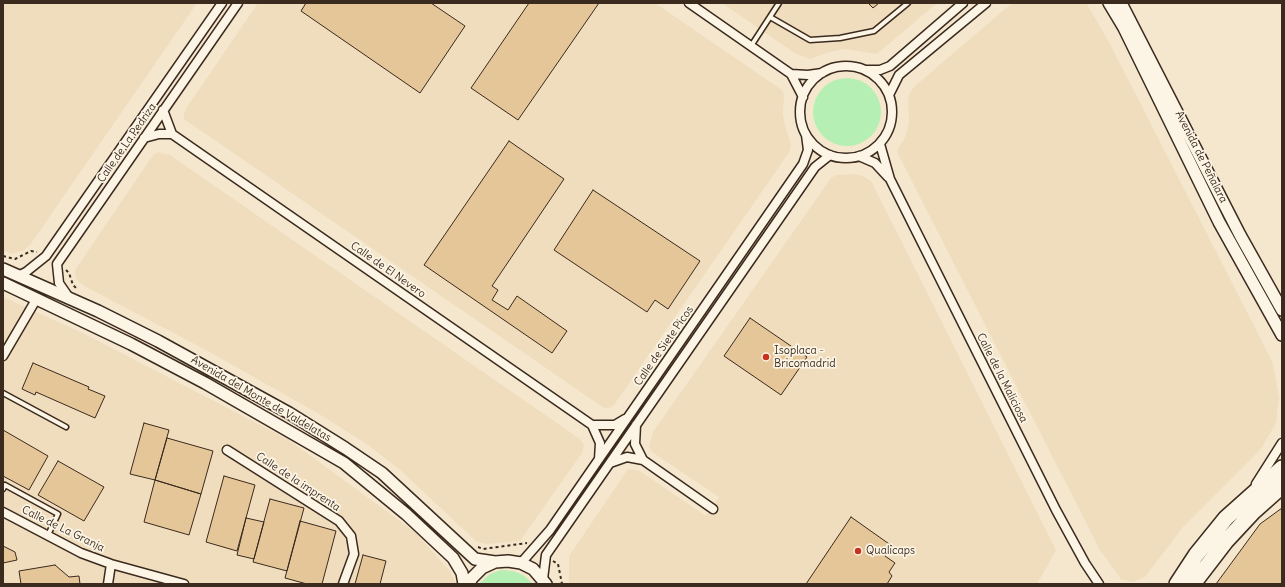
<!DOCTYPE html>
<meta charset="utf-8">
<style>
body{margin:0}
#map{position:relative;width:1285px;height:587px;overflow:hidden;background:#f5e7ce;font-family:Delius,sans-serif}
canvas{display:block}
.frame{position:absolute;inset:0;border:4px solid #3b2a1e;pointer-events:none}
</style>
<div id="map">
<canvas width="1285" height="587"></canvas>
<div class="frame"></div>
</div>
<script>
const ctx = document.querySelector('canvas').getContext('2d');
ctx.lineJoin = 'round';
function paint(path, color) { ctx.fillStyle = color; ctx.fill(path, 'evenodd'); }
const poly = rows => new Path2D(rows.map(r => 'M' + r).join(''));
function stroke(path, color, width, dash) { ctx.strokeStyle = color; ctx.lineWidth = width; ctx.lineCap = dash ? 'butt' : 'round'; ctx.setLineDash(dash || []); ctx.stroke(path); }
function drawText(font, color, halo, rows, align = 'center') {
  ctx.font = font + ' Delius,sans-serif'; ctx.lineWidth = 3.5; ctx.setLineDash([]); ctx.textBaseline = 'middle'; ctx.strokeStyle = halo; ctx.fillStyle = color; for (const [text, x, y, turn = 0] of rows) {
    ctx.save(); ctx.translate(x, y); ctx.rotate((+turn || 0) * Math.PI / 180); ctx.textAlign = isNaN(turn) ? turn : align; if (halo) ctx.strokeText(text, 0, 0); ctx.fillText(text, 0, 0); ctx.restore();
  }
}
paint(poly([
 [3,3,197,3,30,245,24,250,13,254,3,251],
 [258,3,655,3,782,90,784,94,783,114,785,126,791,144,790,151,614,405,609,408,604,408,184,119,184,113,187,107],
 [722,3,937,3,877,54,845,49,829,52,810,59,796,54],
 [1012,3,1086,3,1088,6,1109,42,1273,363,1279,398,1276,423,1261,449,1183,527,1145,577,1132,582,1121,579,1100,550,897,152,898,148,905,138,909,123,908,98,910,92,915,86],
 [158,152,170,155,580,439,584,445,582,453,520,541,487,544,477,542,400,470,368,445,319,414,206,350,84,286,76,279,75,270,153,155],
 [855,174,863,176,871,181,1056,550,1037,584,569,584,569,556,628,469,640,471,706,516,719,497,652,452,649,446,653,432,831,178,836,175],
 [3,297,85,334,289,440,415,532,450,571,456,584,3,584]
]), '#f0ddbe');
paint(poly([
 '813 112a34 34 0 1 1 68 0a34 34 0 1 1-68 0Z',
 [501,570,513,571,523,575,533,584,479,584,490,574]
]), '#b5efb3');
const building = poly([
 [306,3,431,3,465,26,420,93,301,11,306,3],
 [529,3,599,3,518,120,471,88,529,3],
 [868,3,879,3,873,8,868,3],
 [509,141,564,179,492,286,498,290,492,300,508,310,517,296,567,331,552,353,424,265,509,141],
 [593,190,700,261,668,309,655,300,647,312,554,250,593,190],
 [750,318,807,357,781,395,724,356,750,318],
 [33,363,89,387,88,389,105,396,95,418,36,392,35,395,22,389,33,363],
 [144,423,169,430,155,480,130,474,144,423],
 [3,430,48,456,29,490,3,476,3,430],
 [167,438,213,451,201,494,155,480,167,438],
 [58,461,104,487,84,521,38,495,58,461],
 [224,476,255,485,237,551,206,542,224,476],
 [155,480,201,494,189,535,144,522,155,480],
 [270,499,304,508,287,571,253,562,270,499],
 [1282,508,1282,584,1216,584,1260,524,1282,508],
 [851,517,892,546,885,556,895,563,889,572,892,576,887,584,806,584,851,517],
 [246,518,264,522,254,559,237,555,246,518],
 [300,521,336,531,322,584,307,584,285,578,300,521],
 [3,546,15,552,17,560,3,563,3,546],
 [363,555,386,561,380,584,355,584,363,555],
 [55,565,69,577,79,576,80,584,21,584,19,571,55,565]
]);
paint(building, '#e5c698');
stroke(building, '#3b2a1e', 1);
const lane = poly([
 [770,17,810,40,840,38,874,31,908,3],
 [751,46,779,3],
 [3,393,66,427],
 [3,489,5,485,58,514,48,535]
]);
const street = poly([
 [689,3,791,74,803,97],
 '800 112a46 46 0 1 1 92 0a46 46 0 1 1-92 0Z',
 [866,70,880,70,890,66,963,3],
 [791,74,808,75,822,73],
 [889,95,899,75,986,3],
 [163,110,172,134,592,425,600,443,599,459],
 [144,138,159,134,172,134],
 [880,144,890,179,1056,510,1085,563,1099,584],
 [859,156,875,163,888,177],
 [18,276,26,272,46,256,222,3],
 [70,299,59,283,57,264,238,3],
 [3,356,37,298],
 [592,425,615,425,625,419],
 [636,425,635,444,643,460],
 [227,450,339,521,351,536,354,554,343,584],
 [610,463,627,457,643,460,713,509],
 [1256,484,1282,443],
 [3,512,81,553,111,564,184,584],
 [521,563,550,530,803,164,808,150,806,135],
 [543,579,546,555,815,167,830,155],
 [108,584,111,564]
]);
const secondary = poly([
 [1109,3,1124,28,1219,222,1282,335],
 [1121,3,1240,235,1282,310],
 [3,269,98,311,158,341,289,413,345,448,382,473,475,559,495,562],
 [3,283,131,344,205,383,344,463,406,514,453,558,462,573,464,584],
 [469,584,472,578,482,568,495,562,508,561,521,563,533,569,546,584]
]);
const highway = poly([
 [1177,584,1196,555,1226,518,1282,468],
 [1193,584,1226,541,1253,512,1282,486]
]);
stroke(lane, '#3b2a1e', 7);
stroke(street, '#3b2a1e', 11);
stroke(secondary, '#3b2a1e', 14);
stroke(highway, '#3b2a1e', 18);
stroke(poly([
 [3,256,15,259,31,251,37,252],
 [66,270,69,273,73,285,78,290],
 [478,547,483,549,527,543],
 [553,561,558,564,562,584]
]), '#3b2a1e', 2, [3, 3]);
stroke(lane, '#fcf5e5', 4);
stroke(street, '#fcf5e5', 8);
stroke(secondary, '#fcf5e5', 11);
stroke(highway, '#fcf5e5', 15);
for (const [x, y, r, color] of [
 [766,357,4,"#c8321e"],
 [858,551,4,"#c8321e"]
]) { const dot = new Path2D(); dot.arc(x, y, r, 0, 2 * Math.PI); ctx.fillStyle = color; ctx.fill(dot); stroke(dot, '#fcf5e5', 1.5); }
drawText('11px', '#3b2a1e', '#fcf5e5', [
 ["Calle de La Pedriza",127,143,-55],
 ["Avenida de Peñalara",1201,157,63],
 ["Calle de El Nevero",388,270,35],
 ["Calle de Siete Picos",664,346,-55],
 ["Calle de la Maliciosa",1002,378,63],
 ["Avenida del Monte de Valdelatas",261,399,30],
 ["Calle de la imprenta",298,482,33],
 ["Calle de La Granja",63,529,26]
]);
drawText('11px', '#3b2a1e', '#fcf5e5', [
 ["Isoplaca -",774,351],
 ["Bricomadrid",774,364],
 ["Qualicaps",866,551]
], 'left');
</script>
